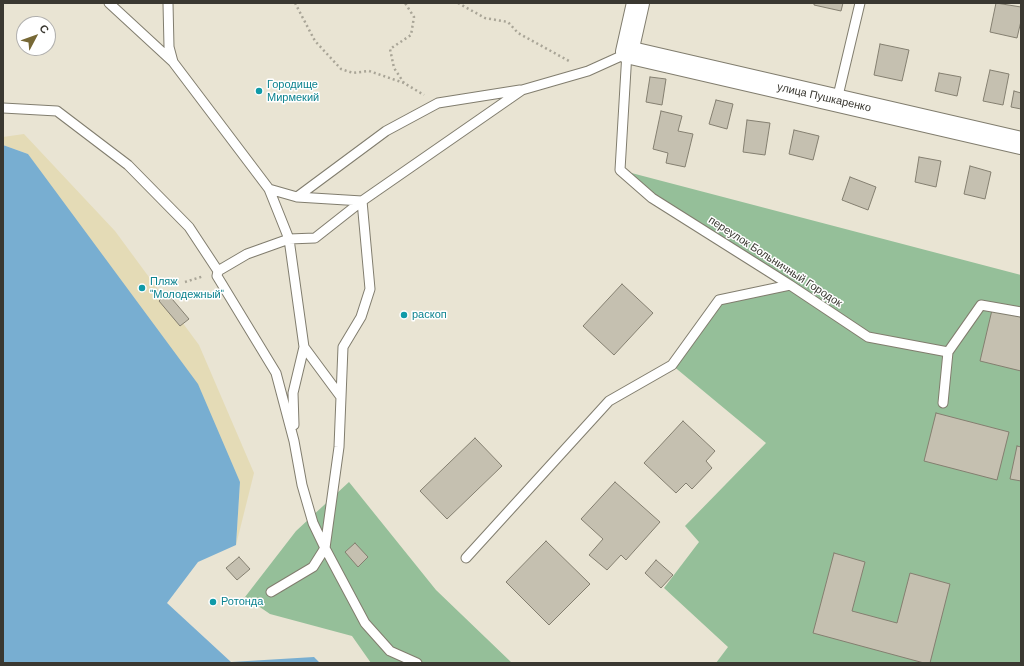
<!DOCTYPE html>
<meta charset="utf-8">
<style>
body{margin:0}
#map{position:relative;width:1024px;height:666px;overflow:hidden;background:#e9e4d3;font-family:"DM Sans",sans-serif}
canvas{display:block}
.frame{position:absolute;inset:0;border:4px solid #3a3831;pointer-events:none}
.north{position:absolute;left:16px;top:16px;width:40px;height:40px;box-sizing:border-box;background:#fff;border:1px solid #b0afad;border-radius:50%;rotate:49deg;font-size:11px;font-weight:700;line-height:16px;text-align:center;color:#3a3831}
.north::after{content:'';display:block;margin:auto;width:14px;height:18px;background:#776835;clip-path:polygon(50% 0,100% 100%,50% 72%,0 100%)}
</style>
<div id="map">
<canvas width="1024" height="666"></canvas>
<div class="frame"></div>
<div class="north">С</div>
</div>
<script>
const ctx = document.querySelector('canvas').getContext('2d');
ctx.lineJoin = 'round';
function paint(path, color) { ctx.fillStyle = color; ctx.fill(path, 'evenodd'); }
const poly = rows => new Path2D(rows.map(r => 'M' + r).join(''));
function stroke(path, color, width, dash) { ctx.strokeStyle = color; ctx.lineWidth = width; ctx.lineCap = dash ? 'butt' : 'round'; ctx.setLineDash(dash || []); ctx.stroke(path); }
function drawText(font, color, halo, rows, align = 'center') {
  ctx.font = font + ' "DM Sans",sans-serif'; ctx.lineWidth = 3; ctx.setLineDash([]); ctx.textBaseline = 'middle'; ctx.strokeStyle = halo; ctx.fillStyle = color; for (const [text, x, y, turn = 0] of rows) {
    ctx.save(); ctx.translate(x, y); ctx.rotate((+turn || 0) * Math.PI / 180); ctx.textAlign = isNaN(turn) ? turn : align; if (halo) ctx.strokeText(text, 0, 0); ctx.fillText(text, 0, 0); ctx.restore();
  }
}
paint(poly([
 [620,170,1021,275,1021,663,716,663,728,647,664,588,699,542,685,526,766,443,672,365,719,300,789,285,652,198],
 [349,482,436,590,512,663,371,663,352,636,270,614,245,597,296,531]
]), '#95bf99');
paint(poly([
 [24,134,115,231,199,345,254,473,236,545,240,482,28,154,3,145,3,137]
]), '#e4dbb6');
paint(poly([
 [3,145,28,154,198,384,240,482,236,545,198,562,167,603,231,662,314,657,320,663,3,663]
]), '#78aed1');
const building = poly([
 [814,3,843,3,841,11,814,5,814,3],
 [996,3,1021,7,1021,21,1017,38,990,32,996,3],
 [880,44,909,50,902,81,874,75,880,44],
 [990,70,1009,74,1003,105,983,101,990,70],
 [939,73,961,77,957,96,935,91,939,73],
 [650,77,666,79,662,105,646,102,650,77],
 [1014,91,1021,93,1021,109,1011,107,1014,91],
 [716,100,733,104,727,129,709,124,716,100],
 [661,111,682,116,678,131,693,134,685,167,666,163,668,153,653,149,661,111],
 [747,120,770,123,765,155,743,152,747,120],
 [794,130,819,136,813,160,789,154,794,130],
 [919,157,941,161,936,187,915,182,919,157],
 [970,166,991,172,985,199,964,194,970,166],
 [850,177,876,187,868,210,842,200,850,177],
 [622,284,653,313,614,355,583,326,622,284],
 [167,293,189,319,180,326,159,301,167,293],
 [992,310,1021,317,1021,371,980,361,992,310],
 [936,413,1009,432,997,480,924,461,936,413],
 [683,421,715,451,706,461,712,468,692,489,686,483,676,493,644,463,683,421],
 [475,438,502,466,447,519,420,491,475,438],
 [1017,446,1021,447,1021,481,1010,479,1017,446],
 [615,482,660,522,626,560,621,555,607,570,589,555,603,539,581,519,615,482],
 [546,541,590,584,549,625,506,582,546,541],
 [355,543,368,557,358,567,345,552,355,543],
 [834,553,865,562,852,611,897,623,910,573,950,584,930,663,924,663,813,633,834,553],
 [239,557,250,569,237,580,226,568,239,557],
 [656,560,673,575,661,588,645,573,656,560]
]);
paint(building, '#c5c0b0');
stroke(building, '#847f70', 1);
const lane = poly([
 [109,3,173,62,269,189,289,239,315,238,362,201,297,197,269,189],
 [168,3,169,47,173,62],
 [627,52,620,170,652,198,790,285,868,337,948,352,981,305,1021,312],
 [837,100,860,3],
 [3,108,57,111,128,165,189,227,218,271,217,276,276,373,294,441,302,485,313,523,325,548,365,623,390,651,417,663],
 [297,197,386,131,438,103,520,90],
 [218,271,247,254,289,239,304,347,341,397],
 [943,403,948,352],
 [294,425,293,393,304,347],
 [466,558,609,401,672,365,719,300,790,285],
 [271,592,313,567,325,548,339,447,343,347,361,317,370,289,362,201,522,90,588,71,619,57,627,52]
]);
const secondary = poly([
 [638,3,627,52,1021,143]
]);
stroke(lane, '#817d6e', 11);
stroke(secondary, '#817d6e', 24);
stroke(poly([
 [295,3,315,41,341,69,353,73,369,71,404,83,424,95],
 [458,3,485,18,508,22,518,33,569,61],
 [404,83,394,68,390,49,411,35,414,17,405,3],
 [185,282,204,276]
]), '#a9a597', 2.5, [2, 3]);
stroke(lane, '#fff', 9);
stroke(secondary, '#fff', 22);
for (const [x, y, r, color] of [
 [259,91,4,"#0f9aa8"],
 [142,288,4,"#0f9aa8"],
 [404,315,4,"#0f9aa8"],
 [213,602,4,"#0f9aa8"]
]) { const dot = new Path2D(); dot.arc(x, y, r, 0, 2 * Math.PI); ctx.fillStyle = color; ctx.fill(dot); stroke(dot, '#fff', 1.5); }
drawText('11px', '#0d838f', '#fff', [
 ["Городище",267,85],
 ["Мирмекий",267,98],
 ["Пляж",150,282],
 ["\"Молодежный\"",150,295],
 ["раскоп",412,315],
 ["Ротонда",221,602]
], 'left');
drawText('11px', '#3a3831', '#fff', [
 ["улица Пушкаренко",824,98,13],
 ["переулок Больничный Городок",775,262,33]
]);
</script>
